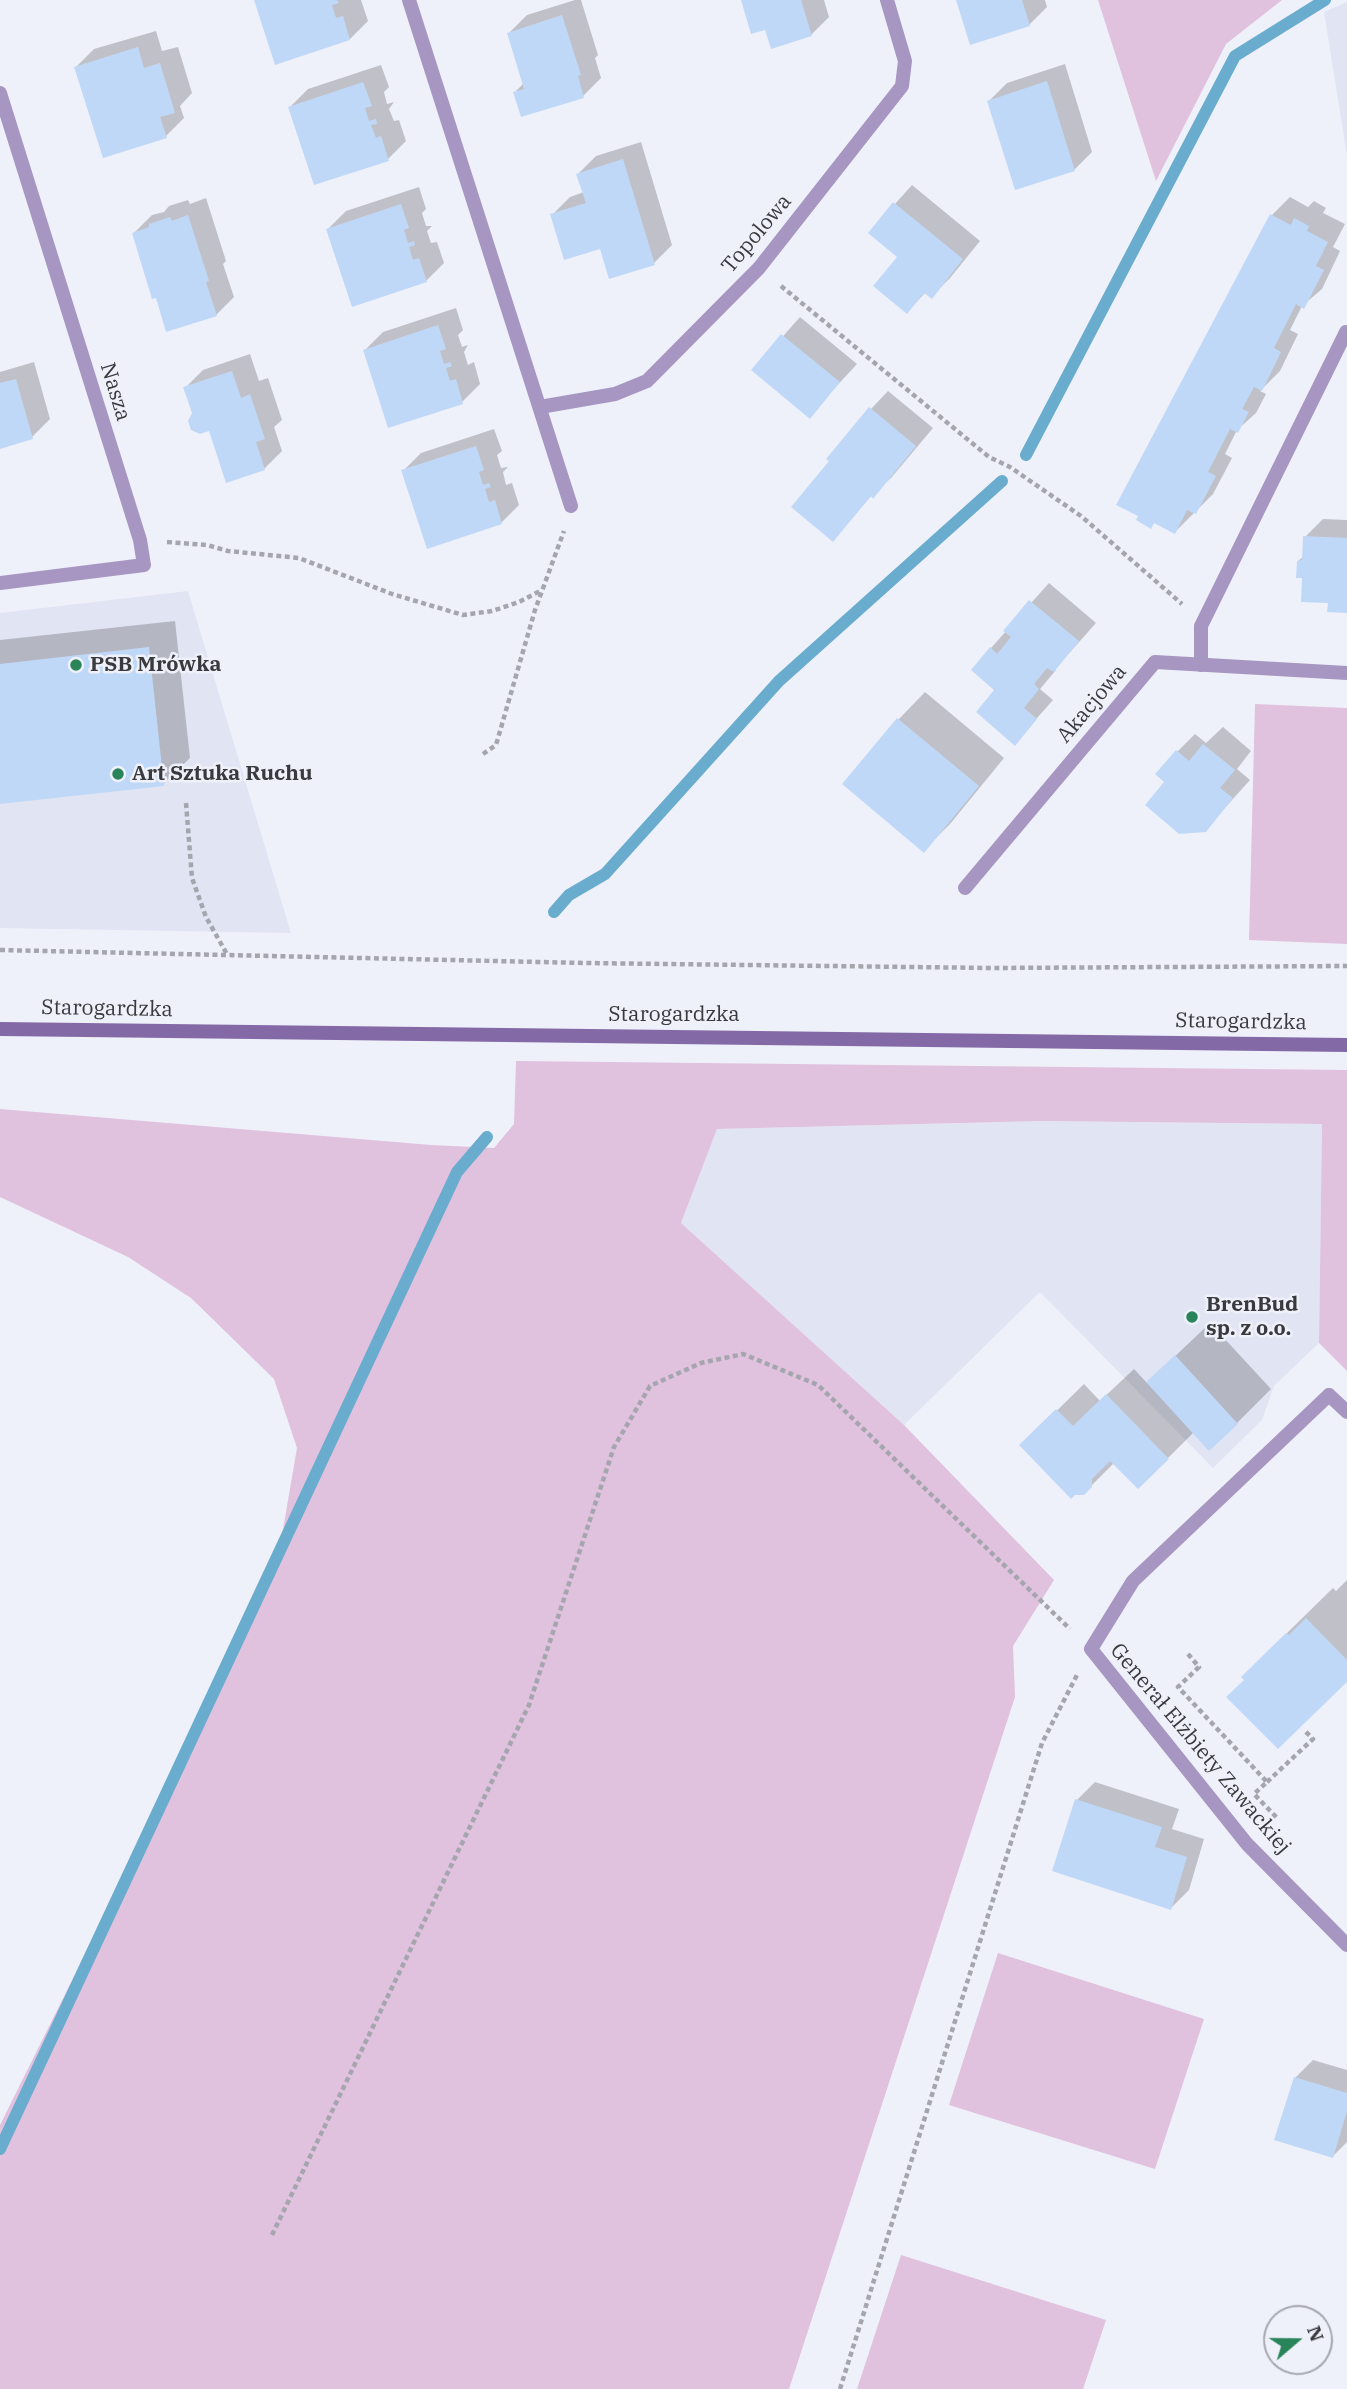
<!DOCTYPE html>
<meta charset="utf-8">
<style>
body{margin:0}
#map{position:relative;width:1347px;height:2389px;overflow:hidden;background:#eff1fa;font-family:"IBM Plex Serif",serif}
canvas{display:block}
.north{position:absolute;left:1263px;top:2305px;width:70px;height:70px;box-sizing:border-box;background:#eff1fa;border:2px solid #a6a8ae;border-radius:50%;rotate:70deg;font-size:19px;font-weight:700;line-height:28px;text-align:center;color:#393a3d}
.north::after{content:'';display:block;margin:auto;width:24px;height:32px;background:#2a845a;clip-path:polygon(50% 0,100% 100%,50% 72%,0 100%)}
</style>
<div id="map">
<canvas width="1347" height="2389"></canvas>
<div class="north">N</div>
</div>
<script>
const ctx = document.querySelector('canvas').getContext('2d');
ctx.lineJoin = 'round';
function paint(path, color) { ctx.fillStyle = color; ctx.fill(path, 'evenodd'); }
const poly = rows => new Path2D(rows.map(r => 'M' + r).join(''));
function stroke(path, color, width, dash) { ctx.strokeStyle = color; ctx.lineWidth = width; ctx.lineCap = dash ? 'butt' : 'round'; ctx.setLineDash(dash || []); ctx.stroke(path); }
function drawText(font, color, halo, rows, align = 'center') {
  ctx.font = font + ' "IBM Plex Serif",serif'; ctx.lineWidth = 5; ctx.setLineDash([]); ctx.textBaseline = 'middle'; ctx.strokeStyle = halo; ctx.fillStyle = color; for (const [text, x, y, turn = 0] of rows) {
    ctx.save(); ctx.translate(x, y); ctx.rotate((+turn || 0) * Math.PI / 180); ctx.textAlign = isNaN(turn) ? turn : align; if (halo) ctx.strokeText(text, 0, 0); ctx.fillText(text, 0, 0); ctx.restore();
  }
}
paint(poly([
 [1347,2,1347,156,1324,12],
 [188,591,291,933,0,928,0,613],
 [1042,1121,1322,1124,1319,1343,1274,1386,1262,1420,1213,1468,1040,1292,904,1425,681,1223,717,1129]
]), '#e1e4f3');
paint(poly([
 [1098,0,1282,0,1226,44,1156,181],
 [1255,704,1347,708,1347,944,1249,940],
 [516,1061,1347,1070,1347,1371,1319,1343,1322,1124,1042,1121,717,1129,681,1223,904,1425,1054,1580,1013,1646,1015,1697,789,2389,0,2389,0,2125,276,1570,297,1448,274,1379,191,1298,128,1257,0,1197,0,1109,431,1145,494,1148,514,1124],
 [998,1953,1204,2019,1155,2169,949,2105],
 [901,2255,1106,2320,1083,2389,857,2389]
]), '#e0c1de');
paint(poly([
 [255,0,361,0,368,21,350,39],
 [575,0,581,0,598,55,595,58,601,78,583,96,515,92,524,83,509,33,527,15],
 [743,0,824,0,829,17,811,35,766,27],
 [957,0,1045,0,1047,7,1029,25],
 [156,31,162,51,178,47,192,93,180,106,184,118,166,136,76,67,94,49],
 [1065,64,1092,152,1074,170,989,101,1007,83],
 [381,65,389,87,384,92,387,104,394,102,389,109,394,121,399,120,406,141,388,159,290,107,308,89],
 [641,142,672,245,654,263,601,247,552,215,570,197,584,192,578,174,596,156],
 [912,185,980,241,950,278,932,296,926,292,907,312,899,256,870,232],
 [419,187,426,209,422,213,426,226,432,226,427,231,431,243,437,242,444,263,426,281,328,229,346,211],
 [1290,197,1308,207,1314,201,1326,208,1323,213,1345,224,1333,247,1340,251,1322,289,1302,306,1290,330,1298,334,1280,371,1260,391,1266,394,1256,413,1237,430,1225,454,1232,458,1213,494,1175,532,1155,522,1151,526,1272,215],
 [206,198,226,261,223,264,234,297,216,315,134,233,152,215,164,212,169,206,188,200,190,204],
 [456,308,463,330,458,335,462,347,468,345,464,352,468,365,474,362,480,384,462,402,365,350,383,332],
 [800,317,857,364,809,416,754,369],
 [250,354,259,381,268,378,282,420,274,427,282,451,264,469,210,429,194,413,185,388,203,370],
 [34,362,50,419,32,437,0,447,0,372],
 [888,391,933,428,891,478,872,495,833,540,871,409],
 [494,429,502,451,497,455,501,468,508,467,503,472,506,485,512,483,519,505,501,523,403,471,421,453],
 [1323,519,1347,520,1347,611,1330,601,1304,576,1298,561,1304,556,1305,537],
 [1049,583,1096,623,1055,669,1056,670,1040,689,1053,700,1015,743,996,690,991,648],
 [175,621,190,758,163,784,0,802,0,640],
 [925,692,1004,758,950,824,924,850,845,784,899,719],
 [1223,727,1251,751,1237,769,1250,780,1205,830,1166,782,1177,752,1195,734,1206,743],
 [1210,1323,1271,1389,1237,1423,1194,1432,1168,1458,1114,1463,1084,1493,1021,1446,1084,1384,1100,1401,1134,1369,1147,1383],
 [1347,1580,1347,1679,1246,1679,1244,1677,1289,1631,1333,1588,1336,1591],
 [1095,1782,1179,1809,1172,1829,1204,1839,1189,1890,1171,1908,1054,1870,1077,1800],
 [1313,2060,1347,2070,1347,2142,1333,2156,1295,2078]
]), '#0003');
stroke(poly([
 [1026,455,1235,56,1325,0],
 [554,912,569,895,605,874,779,681,1002,481],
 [0,2149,457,1172,487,1137]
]), '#69accd', 12);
paint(poly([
 [254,0,337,0,339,3,332,5,336,18,343,16,350,40,275,65],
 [741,0,801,0,812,36,771,49,765,30,751,34],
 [956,0,1022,0,1030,26,970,45],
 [562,15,581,75,578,76,584,98,521,117,513,92,524,89,507,33],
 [138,47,144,68,160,63,175,113,160,117,167,138,103,158,74,67],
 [1047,81,1075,171,1015,190,987,101],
 [363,82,372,106,365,108,369,121,376,119,377,124,371,125,376,138,381,136,389,161,314,185,288,107],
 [623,159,655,265,609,279,600,249,564,260,550,214,586,203,576,174],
 [893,202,963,259,932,299,924,293,907,314,873,286,897,257,868,233],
 [401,204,409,228,404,230,408,243,414,241,415,245,409,247,413,260,419,258,427,282,352,307,326,229],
 [1270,214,1291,225,1294,218,1309,226,1307,231,1328,242,1316,266,1324,270,1304,309,1296,304,1274,348,1281,352,1262,391,1254,387,1242,409,1249,412,1238,433,1230,429,1208,472,1216,476,1196,514,1187,510,1175,534,1154,523,1151,529,1136,520,1138,516,1116,505],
 [188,215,209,281,206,282,217,316,166,332,156,298,152,299,132,233,149,227,149,224,170,217,172,221],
 [438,325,446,349,440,351,444,364,450,362,452,366,446,368,450,381,456,379,463,404,388,428,363,350],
 [781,334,840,382,810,419,751,370],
 [232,371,241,398,250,394,265,439,256,442,265,470,226,483,209,431,200,434,191,430,188,421,192,413,183,387],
 [16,379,33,439,0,449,0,383],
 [869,407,916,446,873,499,871,496,833,542,791,507,829,461,826,459],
 [476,446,484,470,479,472,483,485,489,483,491,487,485,489,489,502,495,500,502,524,427,549,401,470],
 [1303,536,1347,538,1347,613,1327,612,1328,603,1301,602,1302,578,1296,578,1297,561,1302,560],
 [1029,600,1079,641,1054,672,1047,668,1034,684,1039,689,1024,708,1037,719,1015,746,976,712,994,690,971,670,990,647,997,654,1011,637,1003,631],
 [149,647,164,786,0,804,0,664],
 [897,718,979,786,924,853,842,784],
 [1203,744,1235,770,1220,788,1233,798,1206,832,1179,834,1145,805,1164,782,1155,774,1176,750,1189,761],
 [1175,1355,1238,1424,1209,1451,1146,1382],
 [1106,1394,1169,1459,1138,1489,1110,1461,1092,1479,1092,1487,1084,1495,1075,1495,1071,1499,1019,1445,1056,1409,1073,1426],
 [1306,1618,1347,1660,1347,1682,1278,1749,1226,1697,1244,1680,1241,1677,1286,1633,1289,1635],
 [1075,1799,1162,1827,1155,1847,1187,1857,1171,1910,1052,1871],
 [1294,2077,1347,2093,1347,2111,1333,2158,1274,2140]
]), '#c0d8f7');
stroke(poly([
 [781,286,989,457,1010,467,1081,516,1182,604],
 [167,542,207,545,228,551,299,558,392,594,463,615,492,611,519,602,542,590],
 [483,754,496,745,535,610,564,531],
 [186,803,192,878,206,917,228,956],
 [0,950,585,963,991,968,1347,966],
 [1188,1654,1199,1667,1178,1687,1267,1782,1254,1794,1277,1818],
 [1267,1782,1313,1739,1304,1730],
 [272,2235,529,1705,614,1447,650,1386,701,1363,743,1354,818,1385,1070,1629],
 [840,2389,1042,1743,1077,1675]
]), '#a5a6ad', 4.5, [5, 3.5]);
stroke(poly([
 [1201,665,1201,626,1346,332],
 [1329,1395,1347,1412]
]), '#a796c1', 14);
stroke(poly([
 [409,0,571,506],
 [0,93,140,540,144,565,0,583],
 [540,407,615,394,647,381,759,268,902,86,905,61,887,0],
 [965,888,1155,662,1347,673],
 [1329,1395,1133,1581,1091,1649,1247,1844,1347,1945]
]), '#a796c1', 14);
stroke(poly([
 [0,1029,1347,1045]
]), '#8469a7', 14);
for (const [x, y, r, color] of [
 [76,665,7,"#2a845a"],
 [118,774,7,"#2a845a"],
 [1192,1317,7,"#2a845a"]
]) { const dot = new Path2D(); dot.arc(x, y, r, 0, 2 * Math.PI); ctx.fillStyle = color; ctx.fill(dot); stroke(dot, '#eff1fa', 2.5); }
drawText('21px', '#393a3d', '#eff1fa', [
 ["Topolowa",757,234,-50],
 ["Nasza",115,392,73],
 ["Akacjowa",1092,704,-50],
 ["Starogardzka",107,1009,1],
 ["Starogardzka",674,1015],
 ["Starogardzka",1241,1022,1],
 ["Generał Elżbiety Zawackiej",1200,1749,50]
]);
drawText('bold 21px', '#393a3d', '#eff1fa', [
 ["PSB Mrówka",90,665],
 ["Art Sztuka Ruchu",132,774],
 ["BrenBud",1206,1305],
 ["sp. z o.o.",1206,1329]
], 'left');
</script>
